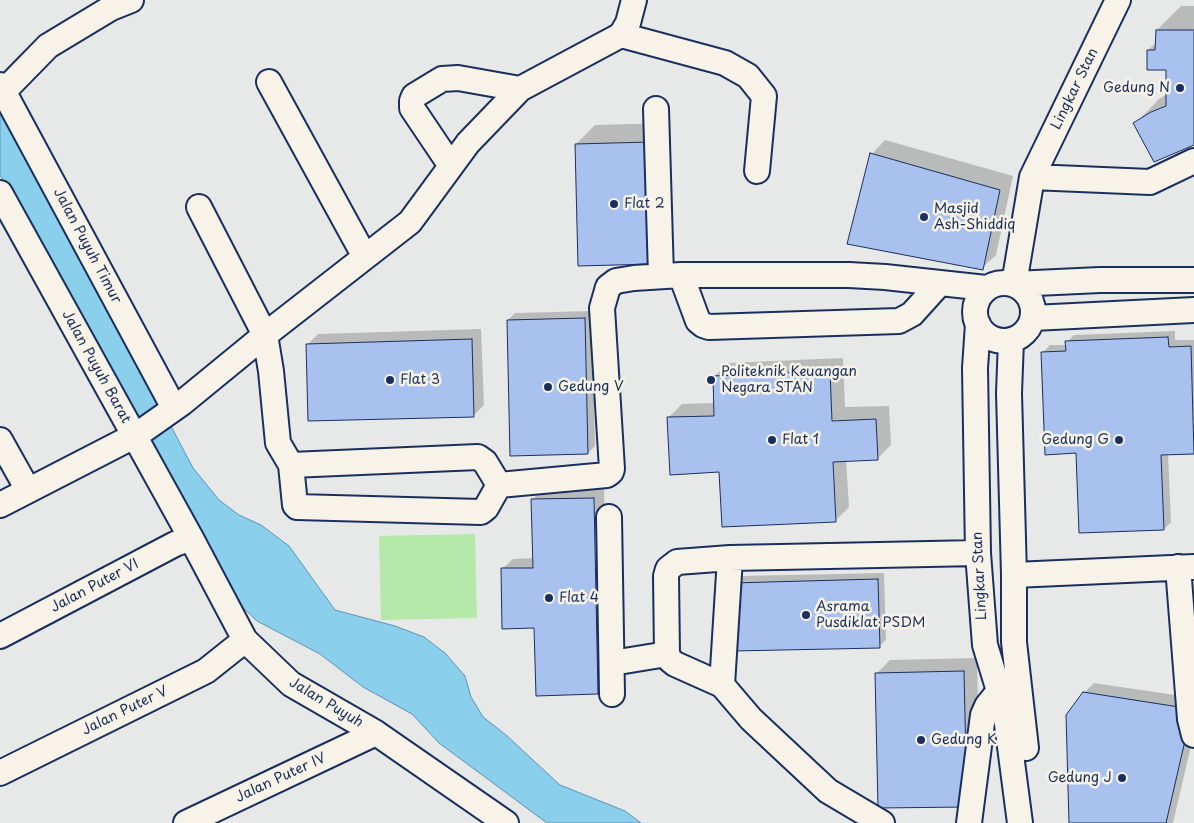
<!DOCTYPE html>
<style>
body{margin:0}
canvas{display:block;background:#e7e9e9}
</style>
<canvas width="1194" height="823"></canvas>
<script>
const ctx = document.querySelector('canvas').getContext('2d');
ctx.lineJoin = 'round';
function paint(path, color) { ctx.fillStyle = color; ctx.fill(path, 'evenodd'); }
const poly = rows => new Path2D(rows.map(r => 'M' + r).join(''));
function stroke(path, color, width, dash) { ctx.strokeStyle = color; ctx.lineWidth = width; ctx.lineCap = dash ? 'butt' : 'round'; ctx.setLineDash(dash || []); ctx.stroke(path); }
function drawText(font, color, halo, rows, align = 'center') {
  ctx.font = font + ' "Playpen Sans",sans-serif'; ctx.lineWidth = 5; ctx.setLineDash([]); ctx.textBaseline = 'middle'; ctx.strokeStyle = halo; ctx.fillStyle = color; for (const [text, x, y, turn = 0] of rows) {
    ctx.save(); ctx.translate(x, y); ctx.rotate((+turn || 0) * Math.PI / 180); ctx.textAlign = isNaN(turn) ? turn : align; if (halo) ctx.strokeText(text, 0, 0); ctx.fillText(text, 0, 0); ctx.restore();
  }
}
paint(poly([
 [475,534,477,618,381,620,379,536]
]), '#b4e9aa');
const water = poly([
 [0,102,193,468,219,500,239,515,261,525,289,546,335,610,395,626,424,637,445,653,465,676,471,697,483,717,506,735,560,785,625,811,641,823,547,823,439,743,412,714,363,687,320,654,257,621,236,601,152,457,0,175,0,102]
]);
paint(water, '#8ad0ec');
stroke(water, '#5e90b3', 1);
paint(poly([
 [1181,6,1194,6,1194,144,1135,124,1159,99,1167,94,1167,69,1148,50,1157,42,1157,30],
 [668,123,671,244,576,144,595,125],
 [885,140,1013,176,996,255,982,268,872,154],
 [592,311,595,446,588,453,508,320,515,313],
 [481,329,484,405,473,416,308,344,318,334],
 [1175,331,1175,340,1194,340,1194,453,1168,454,1171,522,1164,529,1077,452,1043,352,1050,345,1067,345,1067,342,1074,335],
 [843,358,845,407,889,406,891,445,877,459,846,460,849,507,835,521,720,471,668,418,682,404,715,403,714,377,728,363],
 [604,488,608,683,598,693,535,627,502,569,513,559,534,558,533,499,543,489],
 [884,573,886,640,879,646,734,650,740,576],
 [977,658,980,792,877,673,890,660],
 [1094,683,1188,697,1194,733,1173,823,1070,823,1084,693]
]), '#0003');
const building = poly([
 [1156,30,1194,30,1194,145,1154,162,1133,123,1151,112,1166,106,1166,70,1147,70,1147,50,1155,50,1156,30],
 [650,142,653,264,578,266,575,144,650,142],
 [870,153,1000,190,983,270,847,244,870,153],
 [585,318,588,454,510,456,507,320,585,318],
 [1168,337,1169,347,1191,346,1194,454,1161,455,1164,530,1079,533,1076,453,1045,455,1041,352,1066,351,1065,341,1168,337],
 [472,339,474,417,308,421,306,344,472,339],
 [830,371,832,421,876,419,878,460,833,462,836,522,722,527,719,472,670,475,667,417,714,416,713,376,830,371],
 [594,498,598,694,536,696,534,628,502,629,501,568,533,568,531,499,594,498],
 [878,579,880,648,733,651,732,583,878,579],
 [964,671,967,807,878,808,875,673,964,671],
 [1083,692,1179,707,1177,721,1187,732,1166,823,1069,823,1066,715,1083,692]
]);
paint(building, '#a9c1ef');
stroke(building, '#1b2f5e', 1);
const minor = poly([
 [1118,0,1032,177,1014,284,1100,280,1194,280],
 [621,35,628,23,634,0],
 [269,82,365,257],
 [0,85,174,408],
 [4,91,48,46,111,8,131,0],
 [656,109,661,276],
 [451,166,412,108,412,101,414,96,442,79,458,78,520,89],
 [1032,177,1150,182,1194,161],
 [0,193,191,538,245,640,291,684,376,733,506,823],
 [199,207,265,335,271,371,278,443,291,465,295,505,297,507,481,512,486,508,499,485],
 [681,275,698,321,703,325,709,327,899,321,912,314,940,283],
 '975 312a29 29 0 1 1 58 0a29 29 0 1 1-58 0Z',
 [1033,318,1194,310],
 [978,324,975,368,978,553,985,645,999,691,1007,724,1020,823],
 [1011,340,1009,393,1014,575,1014,642,1026,748],
 [0,440,28,490],
 [291,465,478,457,485,462,499,485],
 [499,485,607,475,611,472,612,469,602,308,608,287,616,281,634,278,681,275,849,275,885,277,986,288],
 [0,505,138,434,182,403,265,335,410,222,468,143,520,89,621,35,725,63,748,76,764,96,757,171],
 [609,517,612,694],
 [730,558,722,685,751,719,828,791,882,823],
 [1178,567,1190,719,1194,735],
 [1014,575,1194,567],
 [0,636,175,544,191,538],
 [612,663,667,654],
 [722,685,675,664,670,660,667,654,666,576,668,569,677,562,730,558,978,553],
 [0,773,206,671,245,640],
 [186,823,376,733],
 [969,823,983,715,987,706,999,691]
]);
stroke(minor, '#1b2f5e', 28);
stroke(minor, '#f7f3e8', 24);
for (const [x, y, r, color] of [
 [1180,88,5,"#1b2f5e"],
 [614,204,5,"#1b2f5e"],
 [924,217,5,"#1b2f5e"],
 [390,380,5,"#1b2f5e"],
 [711,380,5,"#1b2f5e"],
 [548,387,5,"#1b2f5e"],
 [772,440,5,"#1b2f5e"],
 [1119,440,5,"#1b2f5e"],
 [549,598,5,"#1b2f5e"],
 [806,615,5,"#1b2f5e"],
 [921,740,5,"#1b2f5e"],
 [1122,778,5,"#1b2f5e"]
]) { const dot = new Path2D(); dot.arc(x, y, r, 0, 2 * Math.PI); ctx.fillStyle = color; ctx.fill(dot); stroke(dot, '#f7f3e8', 2); }
drawText('14px', '#1b2f5e', '#f7f3e8', [
 ["Gedung N",1170,88,"right"],
 ["Flat 2",624,204],
 ["Masjid",934,209],
 ["Ash-Shiddiq",934,225],
 ["Politeknik Keuangan",721,372],
 ["Negara STAN",721,388],
 ["Flat 3",400,380],
 ["Gedung V",558,387],
 ["Flat 1",782,440],
 ["Gedung G",1109,440,"right"],
 ["Flat 4",559,598],
 ["Asrama",816,607],
 ["Pusdiklat PSDM",816,623],
 ["Gedung K",931,740],
 ["Gedung J",1112,778,"right"]
], 'left');
drawText('14px', '#1b2f5e', '#f7f3e8', [
 ["Lingkar Stan",1075,89,-64],
 ["Jalan Puyuh Timur",87,246,62],
 ["Jalan Puyuh Barat",96,367,61],
 ["Lingkar Stan",980,576,-93],
 ["Jalan Puter VI",95,586,-28],
 ["Jalan Puyuh",326,703,31],
 ["Jalan Puter V",125,711,-26],
 ["Jalan Puter IV",281,778,-25]
]);
</script>
